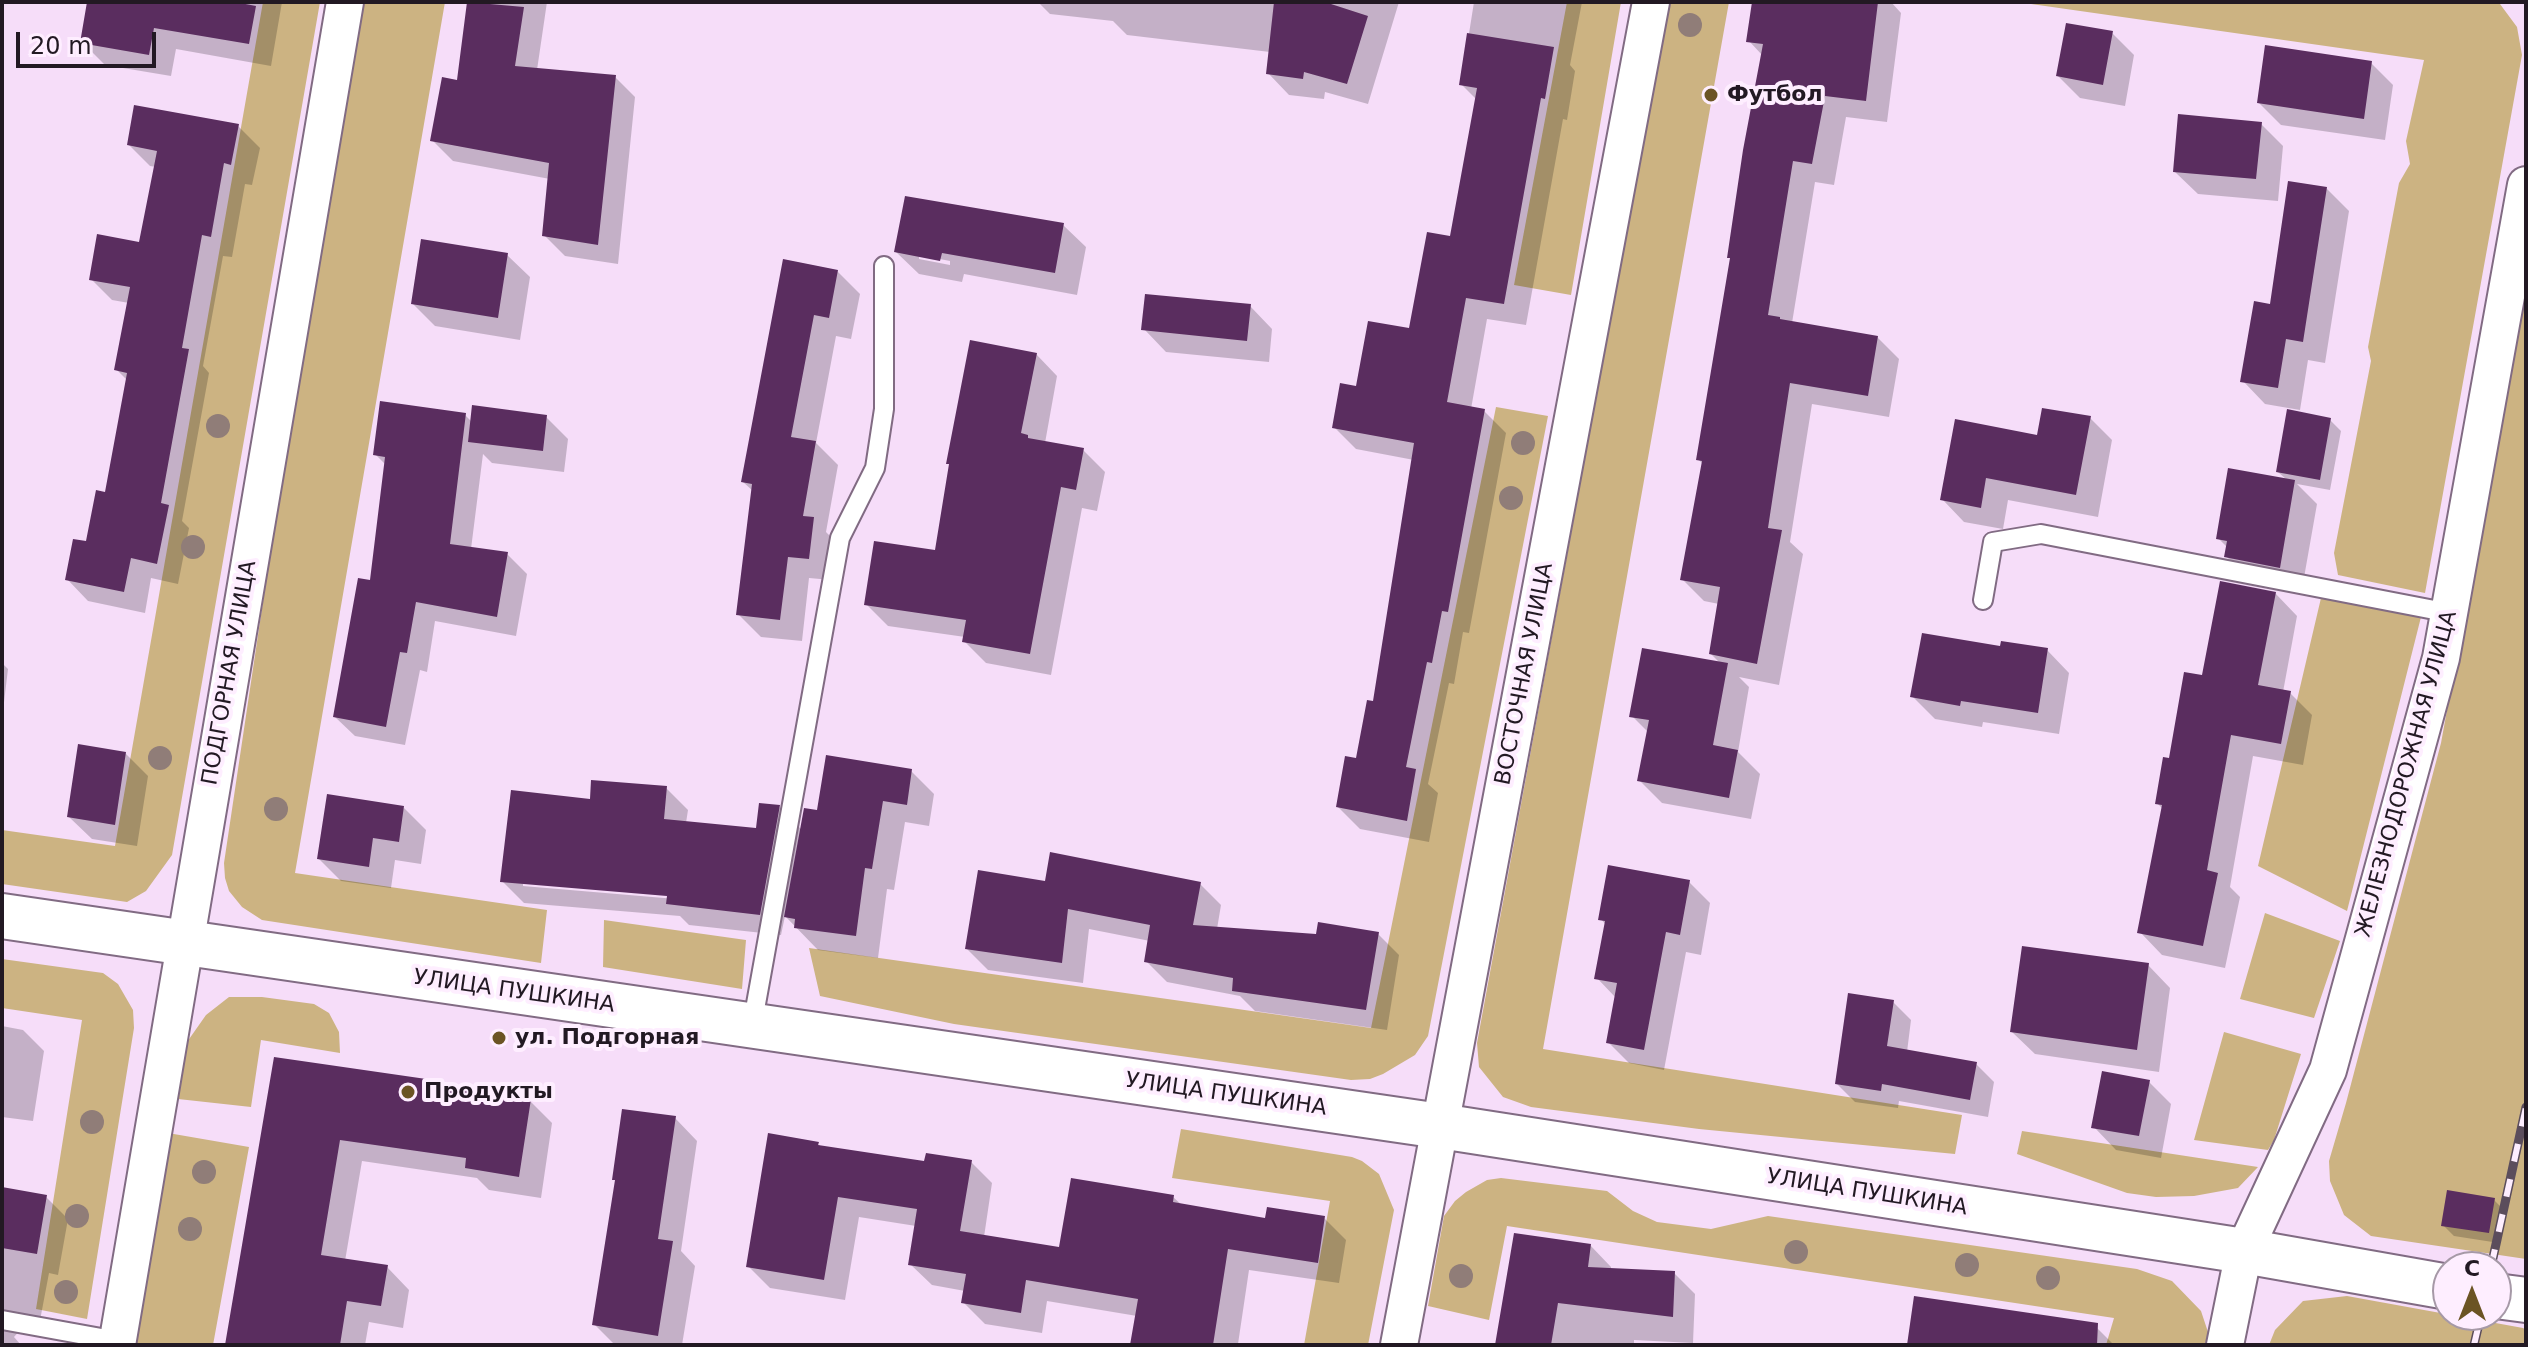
<!DOCTYPE html>
<meta charset="utf-8">
<style>
body{margin:0}
#map{position:relative;width:2528px;height:1347px;overflow:hidden;background:#f6ddf9;font-family:"DejaVu Sans",sans-serif}
canvas{display:block}
.frame{position:absolute;inset:0;border:4px solid #221923;pointer-events:none}
.north{position:absolute;left:2432px;top:1251px;width:80px;height:80px;box-sizing:border-box;background:#feeeff;border:2px solid #a699a7;border-radius:50%;rotate:0deg;font-size:22px;font-weight:700;line-height:32px;text-align:center;color:#221923}
.north::after{content:'';display:block;margin:auto;width:28px;height:36px;background:#6b5424;clip-path:polygon(50% 0,100% 100%,50% 72%,0 100%)}
.scale{position:absolute;left:16px;top:32px;width:140px;height:36px;box-sizing:border-box;border:4px solid #221923;border-top:0;padding-left:10px;font-size:24px;line-height:28px;white-space:nowrap;color:#221923;-webkit-text-stroke:6px #feeeff;paint-order:stroke}
</style>
<div id="map">
<canvas width="2528" height="1347"></canvas>
<div class="frame"></div>
<div class="north">С</div>
<div class="scale">20 m</div>
</div>
<script>
const ctx = document.querySelector('canvas').getContext('2d');
ctx.lineJoin = 'round';
function paint(path, color) { ctx.fillStyle = color; ctx.fill(path, 'evenodd'); }
const poly = rows => new Path2D(rows.map(r => 'M' + r).join(''));
function stroke(path, color, width, dash) { ctx.strokeStyle = color; ctx.lineWidth = width; ctx.lineCap = dash ? 'butt' : 'round'; ctx.setLineDash(dash || []); ctx.stroke(path); }
function drawText(font, color, halo, rows, align = 'center') {
  ctx.font = font + ' "DejaVu Sans",sans-serif'; ctx.lineWidth = 8; ctx.setLineDash([]); ctx.textBaseline = 'middle'; ctx.strokeStyle = halo; ctx.fillStyle = color; for (const [text, x, y, turn = 0] of rows) {
    ctx.save(); ctx.translate(x, y); ctx.rotate((+turn || 0) * Math.PI / 180); ctx.textAlign = isNaN(turn) ? turn : align; if (halo) ctx.strokeText(text, 0, 0); ctx.fillText(text, 0, 0); ctx.restore();
  }
}
paint(poly([
 [263,2,320,2,172,855,146,891,127,902,2,884,2,830,115,846],
 [359,2,445,2,295,873,547,910,541,963,262,920,242,907,229,891,225,878,224,863,301,347],
 [1567,2,1621,2,1571,295,1514,285],
 [1669,2,1729,2,1543,1049,1962,1115,1955,1154,1699,1129,1531,1107,1503,1097,1479,1067,1477,1043],
 [2017,2,2492,2,2500,4,2517,27,2522,55,2425,593,2338,575,2334,553,2371,361,2368,347,2399,183,2410,164,2406,141,2424,60],
 [2526,277,2526,1259,2371,1236,2344,1215,2330,1181,2329,1161,2346,1103,2441,743],
 [1496,407,1548,416,1428,1036,1415,1055,1383,1074,1370,1079,1351,1080,954,1024,820,996,809,948,1371,1028],
 [2321,598,2421,617,2347,911,2258,866],
 [2265,913,2340,941,2314,1018,2240,999],
 [604,920,746,940,742,989,603,967],
 [2,959,103,973,118,984,133,1010,134,1028,87,1319,36,1309,82,1020,2,1008],
 [229,997,262,997,314,1004,329,1013,339,1032,340,1053,261,1040,251,1107,169,1098,180,1052,206,1015],
 [2224,1032,2301,1054,2274,1140,2268,1150,2194,1140],
 [1181,1129,1352,1157,1362,1161,1379,1174,1394,1210,1368,1345,1304,1345,1330,1201,1172,1178],
 [2022,1131,2258,1167,2238,1188,2194,1196,2156,1197,2127,1193,2017,1154],
 [168,1133,249,1147,213,1345,130,1345],
 [1501,1178,1607,1191,1633,1211,1657,1222,1711,1229,1768,1216,2137,1269,2172,1281,2201,1311,2208,1332,2205,1345,2106,1345,2114,1318,1507,1226,1489,1320,1428,1306,1444,1216,1455,1201,1466,1192,1487,1180],
 [2347,1296,2523,1328,2526,1330,2526,1345,2269,1345,2275,1330,2303,1301]
]), '#ccb382');
paint(poly([
 [89,2,282,2,271,66,176,49,171,76,105,65,82,42],
 [468,2,547,2,537,70,615,77,635,97,618,264,565,256,544,235,550,179,453,161,432,140,458,82],
 [1038,2,1287,2,1325,6,1325,2,1399,2,1368,104,1325,92,1324,99,1289,95,1268,73,1270,52,1127,35,1113,21,1050,14],
 [1474,2,1582,2,1570,65,1575,71,1567,120,1563,119,1526,325,1487,319,1471,409,1484,411,1506,433,1469,633,1463,632,1454,684,1449,683,1428,784,1438,793,1429,842,1360,829,1338,807,1358,761,1374,704,1414,460,1356,449,1334,427,1358,388,1411,330,1452,239,1477,100,1461,84],
 [1754,2,1891,2,1901,13,1887,122,1846,117,1834,185,1815,182,1792,323,1877,337,1899,359,1889,417,1812,404,1790,542,1803,554,1779,685,1739,677,1749,687,1738,752,1760,774,1751,819,1662,803,1639,780,1649,733,1632,716,1721,664,1711,654,1719,604,1704,601,1682,579,1703,464,1698,459,1763,56,1749,41],
 [2112,33,2134,55,2125,106,2080,98,2058,76],
 [2371,63,2393,85,2385,140,2281,125,2259,103],
 [2261,124,2283,146,2278,201,2198,194,2175,172],
 [238,126,260,148,252,185,245,184,232,257,223,256,203,366,209,373,182,521,189,528,178,584,151,578,145,613,88,601,67,579,87,543,107,494,128,381,117,370,129,303,112,300,91,279,141,244,156,167,150,166,129,145],
 [2326,188,2349,211,2325,363,2308,360,2300,410,2265,404,2243,381,2271,306],
 [1063,225,1086,247,1077,295,964,274,962,282,919,274,896,252],
 [919,255,950,261,950,265,919,259],
 [507,255,530,277,520,340,435,326,413,304],
 [785,262,837,271,860,294,851,339,836,336,816,443,838,465,826,532,835,541,831,580,809,578,802,641,761,637,738,614,753,491,743,482],
 [1250,306,1272,329,1269,362,1166,352,1144,329],
 [1036,354,1057,376,1045,443,1083,450,1105,472,1097,511,1082,508,1051,675,986,663,964,641,965,637,888,626,866,604,936,552,951,466,948,463],
 [465,415,472,422,546,417,568,439,564,472,492,463,483,454,471,549,507,554,527,574,516,636,435,621,427,672,420,670,405,745,355,736,335,717,371,583,386,465,375,454],
 [2090,418,2112,440,2098,517,2008,500,2003,529,1964,522,1942,499,2038,437],
 [2330,420,2341,431,2330,490,2297,484,2317,504,2302,589,2248,579,2226,556,2228,548,2218,538,2287,480,2278,472],
 [2275,593,2297,616,2283,692,2290,693,2312,715,2303,765,2253,756,2230,887,2240,897,2225,968,2162,955,2140,932,2164,810,2157,803,2204,677],
 [2002,648,2047,650,2069,673,2059,734,1983,722,1982,727,1935,719,1912,696],
 [2,663,8,669,2,719],
 [125,753,148,776,137,846,92,839,69,817],
 [911,771,934,794,929,826,905,822,894,890,887,889,878,958,818,950,785,916,781,935,689,925,680,916,524,903,502,881,591,801,666,788,688,810,686,823,758,830,779,807,802,830,819,812],
 [523,882,677,895,676,899,523,886],
 [404,808,426,830,421,864,395,860,391,888,341,881,319,859],
 [1689,882,1710,903,1701,955,1686,952,1664,1070,1629,1063,1608,1042,1616,998,1597,978,1606,925,1601,919],
 [1047,883,1200,884,1221,905,1217,929,1317,937,1378,934,1399,955,1387,1030,1255,1011,1240,996,1167,982,1146,961,1150,941,1089,929,1083,983,988,970,967,949],
 [2148,965,2170,988,2159,1072,2035,1054,2012,1032],
 [1893,1002,1911,1020,1907,1052,1976,1064,1994,1082,1988,1117,1899,1101,1898,1108,1855,1102,1837,1084],
 [2,1026,23,1030,44,1051,33,1121,2,1117],
 [275,1060,440,1083,444,1088,530,1101,552,1123,541,1198,489,1190,477,1178,362,1161,345,1261,387,1267,409,1290,403,1328,369,1322,365,1345,227,1345],
 [2149,1082,2171,1104,2161,1158,2116,1150,2094,1127],
 [675,1118,697,1141,681,1251,695,1266,682,1345,615,1345,594,1324],
 [818,1144,821,1147,926,1164,971,1162,992,1183,984,1237,1061,1250,1173,1197,1183,1206,1267,1220,1324,1218,1346,1240,1339,1283,1249,1270,1238,1344,1241,1345,1132,1345,1137,1316,1047,1301,1042,1333,985,1324,963,1302,965,1291,932,1285,910,1264,916,1226,859,1217,845,1300,770,1288,748,1266],
 [2,1189,46,1197,68,1219,58,1275,49,1273,38,1331,21,1329,14,1337,21,1345,2,1345],
 [2494,1200,2505,1211,2499,1243,2454,1236,2443,1225],
 [1590,1245,1611,1267,1611,1270,1674,1273,1695,1294,1693,1343,1634,1340,1634,1345,1499,1345],
 [2095,1326,2114,1345,1909,1345]
]), '#0003');
paint(poly([
 [87,2,235,2,256,6,249,44,154,28,149,55,80,43],
 [467,2,524,7,515,66,616,75,598,245,542,236,549,163,430,141,442,77,457,80],
 [1274,2,1331,4,1368,16,1347,84,1304,72,1303,79,1266,74],
 [1752,2,1878,2,1866,101,1825,96,1812,164,1793,161,1768,315,1780,317,1780,319,1878,336,1868,396,1790,383,1768,528,1782,530,1757,664,1709,654,1720,587,1680,580,1702,461,1696,460,1730,258,1727,258,1743,150,1763,44,1746,42],
 [2066,23,2113,31,2103,85,2056,76],
 [1467,33,1554,47,1545,99,1541,98,1504,304,1466,298,1447,402,1485,409,1448,612,1442,611,1432,663,1427,662,1406,767,1416,769,1407,821,1336,807,1345,756,1356,758,1367,700,1373,701,1414,443,1332,428,1340,383,1356,386,1368,321,1409,328,1427,232,1450,236,1477,88,1459,85],
 [2265,45,2372,61,2364,119,2257,103],
 [134,105,239,124,231,165,224,163,211,237,202,235,182,348,189,349,161,503,169,505,157,564,131,558,124,592,65,580,73,539,86,541,96,490,105,492,127,373,114,370,130,287,89,280,97,234,139,242,157,151,127,145],
 [2178,114,2262,122,2256,179,2173,172],
 [2288,181,2327,187,2303,342,2286,339,2278,388,2240,382,2254,301,2270,304],
 [905,196,1064,223,1055,273,942,253,940,261,894,252],
 [421,239,508,253,498,318,411,304],
 [783,259,838,270,829,318,814,315,791,437,816,441,803,516,814,517,809,559,788,557,780,620,736,615,752,484,741,482],
 [1145,294,1251,304,1247,341,1141,330],
 [970,340,1037,353,1021,433,1028,435,1028,438,1084,448,1076,490,1061,487,1030,654,962,642,966,620,864,605,874,541,935,550,949,464,946,464],
 [380,401,466,413,450,544,508,552,497,617,416,602,407,653,400,652,386,727,333,717,358,578,370,580,385,457,373,455],
 [472,405,547,415,543,451,468,442],
 [2042,408,2091,416,2076,495,1986,478,1981,508,1940,500,1955,419,2037,435],
 [2287,409,2331,418,2320,480,2276,472],
 [2228,468,2295,480,2280,568,2224,557,2227,541,2216,539],
 [2220,581,2276,592,2258,685,2291,691,2281,744,2231,735,2207,870,2218,873,2203,946,2137,933,2162,805,2155,804,2163,757,2169,758,2184,672,2202,675],
 [1922,633,2000,646,2001,641,2048,648,2038,713,1961,701,1960,706,1910,697],
 [1642,648,1728,663,1713,745,1738,750,1729,798,1637,781,1649,720,1629,717],
 [78,744,126,752,115,825,67,817],
 [826,755,912,769,907,805,883,801,872,869,865,868,856,936,794,928,795,919,784,917,804,808,817,810],
 [591,780,667,786,664,819,756,828,759,803,780,805,760,915,666,904,667,896,500,882,511,790,590,799],
 [327,794,404,806,399,842,373,838,369,867,317,859],
 [1050,852,1201,882,1193,925,1316,934,1318,922,1379,932,1366,1010,1232,991,1233,978,1144,962,1150,925,1068,909,1062,963,965,949,978,870,1045,881],
 [1608,865,1690,880,1680,935,1666,932,1644,1050,1606,1043,1617,983,1594,979,1605,921,1598,920],
 [2022,946,2149,963,2137,1050,2010,1032],
 [1848,993,1894,1000,1887,1046,1977,1062,1970,1100,1882,1084,1881,1091,1835,1084],
 [274,1057,440,1081,440,1085,531,1099,519,1177,465,1168,466,1158,340,1140,321,1255,388,1265,381,1306,347,1301,340,1345,225,1345],
 [2102,1071,2150,1080,2139,1136,2091,1128],
 [622,1109,676,1116,658,1239,673,1241,658,1336,592,1325,615,1180,612,1180],
 [768,1133,819,1142,818,1145,924,1161,926,1153,972,1160,960,1231,1059,1247,1071,1178,1174,1195,1173,1202,1265,1218,1267,1207,1325,1216,1318,1263,1228,1249,1213,1345,1130,1345,1138,1299,1026,1280,1021,1313,961,1303,966,1274,908,1265,917,1209,838,1197,824,1280,746,1267],
 [2,1187,47,1195,37,1254,2,1248],
 [2447,1190,2495,1198,2489,1233,2441,1226],
 [1514,1233,1591,1244,1588,1267,1675,1271,1673,1317,1558,1303,1551,1345,1495,1345],
 [1914,1296,2098,1323,2097,1345,1907,1345]
]), '#5a2d5f');
const service = poly([
 [1983,600,1993,542,2041,534,2450,613],
 [752,1026,840,538,875,468,884,409,884,266],
 [2,1320,118,1341]
]);
const minor = poly([
 [117,1345,345,2],
 [1399,1345,1651,2],
 [2225,1345,2244,1251,2328,1070,2441,658,2526,185]
]);
const secondary = poly([
 [2,916,1440,1126,2244,1251,2448,1287],
 [2496,1296,2526,1300]
]);
stroke(service, '#816b83', 22);
stroke(minor, '#816b83', 40);
stroke(secondary, '#816b83', 48);
stroke(service, '#fff', 18);
stroke(minor, '#fff', 36);
stroke(secondary, '#fff', 44);
const rail = poly([
 [2491,1267,2526,1107],
 [2474,1345,2481,1315]
]);
stroke(rail, '#5b4d5c', 9);
stroke(rail, '#feeeff', 6, [18]);
ctx.fillStyle = '#907d78';
for (const [x, y] of [
 [1690,25],
 [218,426],
 [1523,443],
 [1511,498],
 [193,547],
 [160,758],
 [276,809],
 [92,1122],
 [204,1172],
 [77,1216],
 [190,1229],
 [1796,1252],
 [1967,1265],
 [1461,1276],
 [2048,1278],
 [66,1292]
]) { ctx.beginPath(); ctx.arc(x, y, 12, 0, 2 * Math.PI); ctx.fill(); }
for (const [x, y, r, color] of [
 [1711,95,8,"#6b5424"],
 [499,1038,8,"#6b5424"],
 [408,1092,8,"#6b5424"]
]) { const dot = new Path2D(); dot.arc(x, y, r, 0, 2 * Math.PI); ctx.fillStyle = color; ctx.fill(dot); stroke(dot, '#feeeff', 3); }
drawText('bold 22px', '#221923', '#feeeff', [
 ["Футбол",1727,95],
 ["ул. Подгорная",515,1038],
 ["Продукты",424,1092]
], 'left');
drawText('22px', '#221923', '#feeeff', [
 ["ПОДГОРНАЯ УЛИЦА",230,673,-80],
 ["ВОСТОЧНАЯ УЛИЦА",1525,674,-79],
 ["ЖЕЛЕЗНОДОРОЖНАЯ УЛИЦА",2407,774,-75],
 ["УЛИЦА ПУШКИНА",514,992,8],
 ["УЛИЦА ПУШКИНА",1226,1095,8],
 ["УЛИЦА ПУШКИНА",1867,1193,9]
]);
</script>
